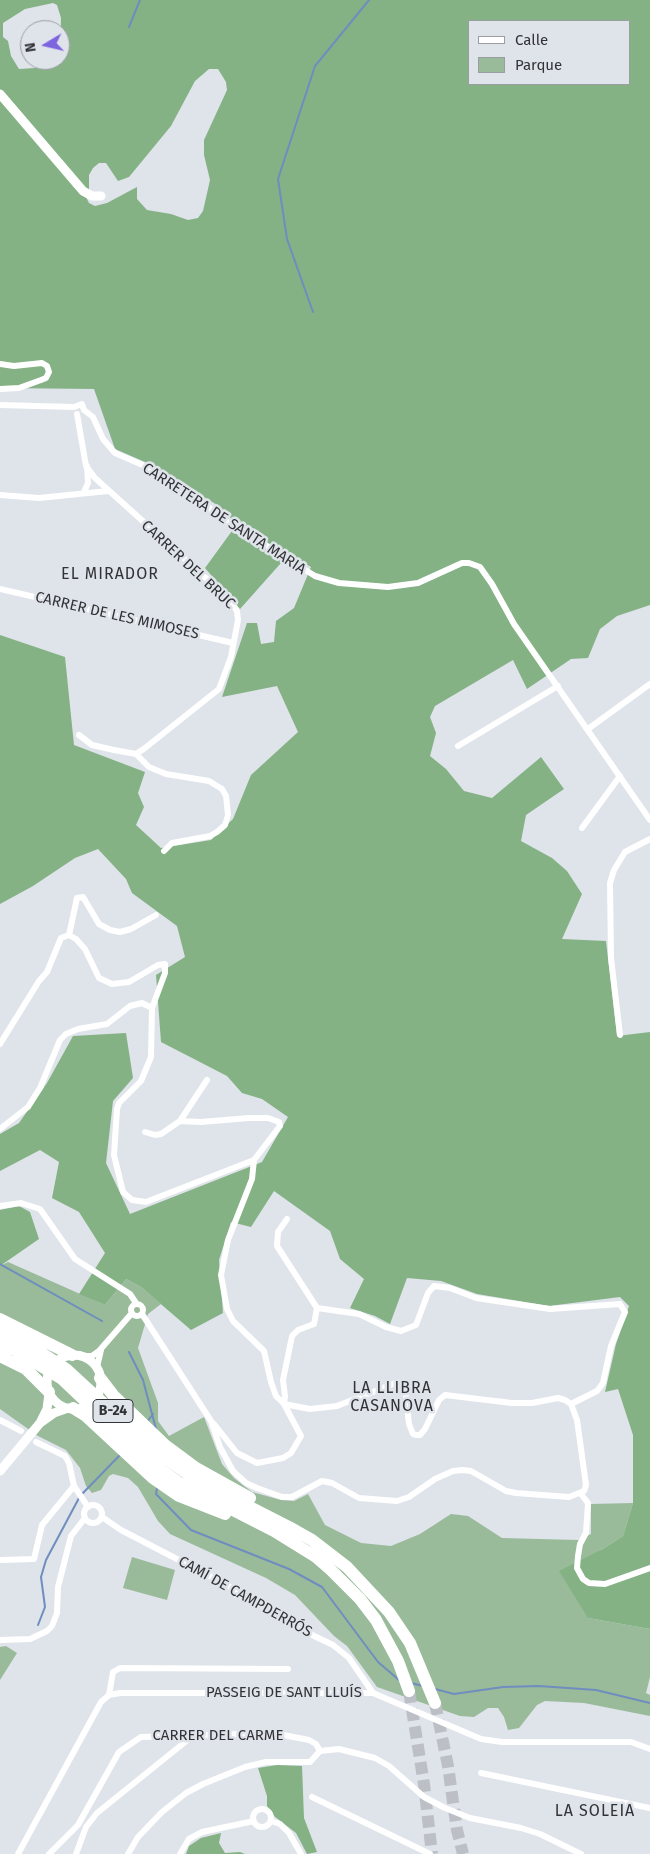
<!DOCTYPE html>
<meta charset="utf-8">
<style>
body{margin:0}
#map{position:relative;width:650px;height:1854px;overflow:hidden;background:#dfe3ea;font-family:"Fira Sans",sans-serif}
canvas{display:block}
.legend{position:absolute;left:468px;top:20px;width:162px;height:65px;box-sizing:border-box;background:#dfe3ea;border:1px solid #9a9da2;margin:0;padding:6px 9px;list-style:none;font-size:15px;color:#323336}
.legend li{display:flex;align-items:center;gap:10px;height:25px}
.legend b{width:25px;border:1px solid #9a9da2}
.north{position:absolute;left:20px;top:20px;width:50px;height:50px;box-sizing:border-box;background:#dfe3ea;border:1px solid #9a9da2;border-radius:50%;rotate:261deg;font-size:14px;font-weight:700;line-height:20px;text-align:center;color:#323336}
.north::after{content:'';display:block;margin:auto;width:18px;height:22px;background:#7d65e0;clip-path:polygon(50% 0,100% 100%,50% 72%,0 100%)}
</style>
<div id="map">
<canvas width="650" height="1854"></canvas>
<ul class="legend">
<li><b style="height:6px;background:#fff"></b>Calle</li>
<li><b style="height:14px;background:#99bb9a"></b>Parque</li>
</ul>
<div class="north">N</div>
</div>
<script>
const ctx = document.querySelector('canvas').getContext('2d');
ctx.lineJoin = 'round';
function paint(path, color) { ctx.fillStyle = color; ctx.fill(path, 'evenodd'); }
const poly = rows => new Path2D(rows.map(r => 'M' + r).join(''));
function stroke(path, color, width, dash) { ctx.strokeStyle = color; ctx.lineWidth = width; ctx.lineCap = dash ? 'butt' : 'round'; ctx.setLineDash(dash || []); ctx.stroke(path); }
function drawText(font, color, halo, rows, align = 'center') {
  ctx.font = font + ' "Fira Sans",sans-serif'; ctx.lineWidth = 5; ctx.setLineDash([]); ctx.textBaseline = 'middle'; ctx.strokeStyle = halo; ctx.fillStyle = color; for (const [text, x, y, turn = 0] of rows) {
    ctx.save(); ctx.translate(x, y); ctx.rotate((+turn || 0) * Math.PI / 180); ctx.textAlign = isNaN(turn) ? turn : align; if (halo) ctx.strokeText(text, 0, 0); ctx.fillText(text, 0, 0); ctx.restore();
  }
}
paint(poly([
 [8,1262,105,1305,126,1279,141,1287,161,1304,148,1314,138,1348,158,1403,158,1421,169,1436,204,1417,222,1464,234,1478,252,1492,281,1500,294,1501,308,1494,325,1525,361,1543,391,1546,420,1534,451,1514,468,1516,502,1538,578,1540,591,1534,591,1504,633,1503,623,1536,601,1550,588,1618,650,1629,650,1677,646,1693,650,1695,650,1716,584,1703,545,1701,537,1705,519,1728,508,1730,504,1717,498,1708,488,1708,474,1717,460,1716,377,1687,347,1646,334,1636,295,1595,266,1578,170,1534,158,1521,138,1487,128,1478,113,1474,109,1476,101,1490,92,1493,86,1486,80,1468,66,1450,38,1436,0,1409,0,1266],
 [132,1557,175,1570,167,1600,123,1588],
 [6,1646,17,1653,0,1680,0,1647]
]), '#99bb9a');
paint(poly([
 [0,0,650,0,650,605,617,616,600,629,588,658,571,659,527,689,513,660,435,706,430,717,436,733,430,756,446,769,464,791,492,798,541,757,564,789,526,815,521,841,552,858,567,871,582,894,562,939,606,941,617,1036,650,1032,650,1629,588,1618,559,1571,601,1550,623,1536,633,1503,633,1435,618,1389,605,1392,616,1344,629,1306,620,1297,549,1306,477,1294,441,1281,407,1278,390,1324,375,1316,350,1308,364,1279,340,1259,330,1231,274,1191,251,1227,231,1222,219,1260,223,1313,191,1330,141,1287,126,1279,105,1305,79,1294,105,1253,79,1212,52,1198,59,1162,40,1150,0,1171,0,1134,19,1123,47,1083,73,1036,126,1033,133,1078,113,1101,106,1163,130,1214,262,1162,288,1117,262,1099,242,1093,227,1076,161,1042,156,975,185,957,177,926,132,893,126,879,98,849,75,858,33,886,0,904,0,635,65,657,74,745,145,772,138,793,144,807,136,825,161,848,211,840,233,819,251,775,298,732,277,686,222,697,247,623,257,623,261,644,274,642,276,621,294,608,311,567,289,554,240,609,205,568,237,524,214,503,145,462,115,449,94,389,0,388],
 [53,3,57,5,61,18,60,60,48,60,35,68,19,69,11,56,8,41,3,37,3,23,25,9],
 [469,21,629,21,629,84,469,84],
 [209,69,218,69,226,82,227,90,204,140,204,155,210,180,203,211,198,218,188,220,171,214,147,210,137,199,137,187,107,203,95,206,89,203,86,197,89,190,89,175,93,168,99,163,106,163,118,181,129,177,171,126,195,81],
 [19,1206,30,1212,39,1239,0,1266,0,1210],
 [277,1765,302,1766,304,1818,317,1852,307,1854,296,1833,274,1816,267,1806,267,1796,258,1768],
 [221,1833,219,1843,225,1853,240,1852,245,1854,186,1854,189,1846,201,1838]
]), '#84b285');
stroke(poly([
 [129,27,140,0],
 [313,312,287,239,278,179,315,66,369,0],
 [0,1264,102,1321],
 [129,1352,143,1380,156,1429],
 [147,1422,153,1414],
 [157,1488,156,1494,191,1530,289,1569,322,1587,378,1662,399,1680],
 [82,1494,120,1455],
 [38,1625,45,1607,41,1577,46,1560,79,1498],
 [411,1683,423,1686],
 [435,1689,454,1694,503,1687,539,1686,596,1690,650,1703]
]), '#6f8dbe', 2);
stroke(poly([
 [409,1691,424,1784,432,1854],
 [435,1703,448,1766,457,1830,463,1854]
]), '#bcc0c6', 12, [12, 6]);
stroke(poly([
 [0,364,14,366,42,363,47,366,49,372,46,378,41,380,19,388,0,389],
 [0,405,74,407],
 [74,407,82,404,84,410],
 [84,410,93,417,103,439,115,453,145,466,206,505,238,531,264,544,315,576,339,583,388,587,418,583,462,563,469,563,480,567,492,584,514,624,650,820],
 [77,414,86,466,95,478,228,598,237,611,238,620,231,657,219,689,145,748,136,754,114,750,92,745,79,735],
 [84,492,88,483,87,466],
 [0,495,39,498,108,491],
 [0,589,233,643],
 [588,729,650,684],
 [458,746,558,686],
 [136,754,149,767,166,774,209,781,222,789,226,796,228,815,225,825,217,832,210,836,172,843,164,851],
 [582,828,620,776],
 [69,935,77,898,83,897,99,924,110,930,120,932,131,929,156,915],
 [620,1035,611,958,610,883,614,870,625,852,650,839],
 [0,1044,39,981,47,972,61,938,69,935,76,939,85,949,99,978,112,984,129,982,158,965,165,964,165,973,152,1008,151,1057,141,1081,119,1103,117,1109,114,1155,123,1192,132,1200,146,1202,254,1160,280,1126,279,1122,268,1118,249,1118,201,1122,180,1121,161,1134,155,1135,145,1132],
 [180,1121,207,1080],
 [0,1129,28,1107,40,1088,60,1040,66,1034,78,1029,107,1024,130,1006,142,1003,152,1008],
 [0,1206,21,1203,40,1209,75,1259,130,1294,136,1303],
 '131 1310a6 6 0 1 1 12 0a6 6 0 1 1-12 0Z',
 [317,1308,359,1314,386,1327,401,1331,416,1325,428,1293,434,1286,450,1288,476,1298,550,1309,620,1304,625,1312,611,1346,603,1383,597,1391,571,1404],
 [142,1314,211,1421,220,1447,233,1471,246,1483,257,1488,282,1497,292,1497,322,1481,332,1483,359,1498,397,1501,409,1497,435,1479,453,1471,462,1470,471,1471,506,1491,516,1493,569,1497,584,1491,586,1485,577,1420,571,1404,565,1400,558,1398,532,1403,512,1403,445,1395,439,1400,425,1429,420,1435,416,1435,413,1434,409,1424,405,1389,398,1382,337,1406,310,1409,284,1404,276,1396,271,1382,264,1351,233,1321,227,1309,221,1275,228,1240,252,1179,254,1160],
 [85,1356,92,1356,99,1351,132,1313],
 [97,1367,101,1350],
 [0,1420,21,1431],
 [214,1424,237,1453,257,1463,283,1458,291,1453,301,1436,284,1404,285,1396,283,1380,292,1336,298,1330,314,1324,317,1308,277,1246,278,1232,287,1219],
 [36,1442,65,1456,69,1463,74,1486,88,1507],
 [581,1494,588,1503,586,1533,580,1544,578,1556,577,1568,583,1579,589,1583,605,1584,650,1568],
 '84 1514a9 9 0 1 1 18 0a9 9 0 1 1-18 0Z',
 [102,1517,121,1530,229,1586,278,1615,287,1623,333,1645,349,1658,373,1693],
 [0,1560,34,1559,42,1525,74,1486],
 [0,1640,30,1639,47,1631,52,1626,57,1613,58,1587,71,1536,85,1518],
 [109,1695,113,1672,120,1668,288,1669],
 [320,1751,339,1749,375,1758,389,1766,424,1797,445,1808,470,1818,521,1828,540,1834,581,1854],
 [481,1773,650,1808],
 [312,1797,430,1854],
 '253 1818a9 9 0 1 1 18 0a9 9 0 1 1-18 0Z',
 [271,1821,280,1824,289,1833,301,1854],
 [18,1854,101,1702,109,1695,120,1693,373,1693,481,1739,502,1742,631,1742,650,1749],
 [49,1854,78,1825,119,1752,141,1737,273,1733,309,1740,316,1744,320,1751],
 [76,1854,86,1827,97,1813,195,1734],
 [128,1854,138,1837,162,1812,186,1793,203,1784,245,1767,266,1762,310,1762,320,1751],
 [180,1854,189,1839,202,1832,254,1821]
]), '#fff', 6);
stroke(poly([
 [0,94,83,191,92,196,101,196],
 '47 1382a27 27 0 1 1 54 0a27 27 0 1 1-54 0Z',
 [41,1421,47,1409,49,1393],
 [0,1471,40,1423,54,1413,68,1408]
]), '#fff', 9);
stroke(poly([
 [0,1319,72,1355],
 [0,1332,34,1348,66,1369,155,1451,197,1480,289,1527,312,1540,347,1567,389,1612,410,1643,435,1703],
 [0,1344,15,1350,62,1379,147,1460,178,1482,274,1531,316,1557,331,1570,360,1599,376,1620,398,1661,409,1691],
 [0,1356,26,1369,49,1392],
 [100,1378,113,1395,165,1445,196,1468,250,1498],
 [73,1408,86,1416,153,1478,179,1496,225,1514]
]), '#fff', 12);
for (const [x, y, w] of [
 [113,1411,40]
]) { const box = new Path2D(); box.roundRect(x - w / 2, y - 11.5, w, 23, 4); ctx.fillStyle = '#dfe3ea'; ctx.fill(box); stroke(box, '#323336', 1); }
drawText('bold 14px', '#323336', null, [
 ["B-24",113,1411]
]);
drawText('15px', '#323336', '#dfe3ea', [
 ["CARRETERA DE SANTA MARIA",224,519,33],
 ["CARRER DEL BRUC",188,565,43],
 ["CARRER DE LES MIMOSES",117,616,13],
 ["CAMÍ DE CAMPDERRÓS",245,1597,29],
 ["PASSEIG DE SANT LLUÍS",284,1693],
 ["CARRER DEL CARME",218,1736]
]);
ctx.letterSpacing = '1px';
drawText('16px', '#323336', '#dfe3ea', [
 ["EL MIRADOR",110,575],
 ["LA LLIBRA",392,1389],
 ["CASANOVA",392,1407],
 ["LA SOLEIA",595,1812]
]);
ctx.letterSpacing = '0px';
</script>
